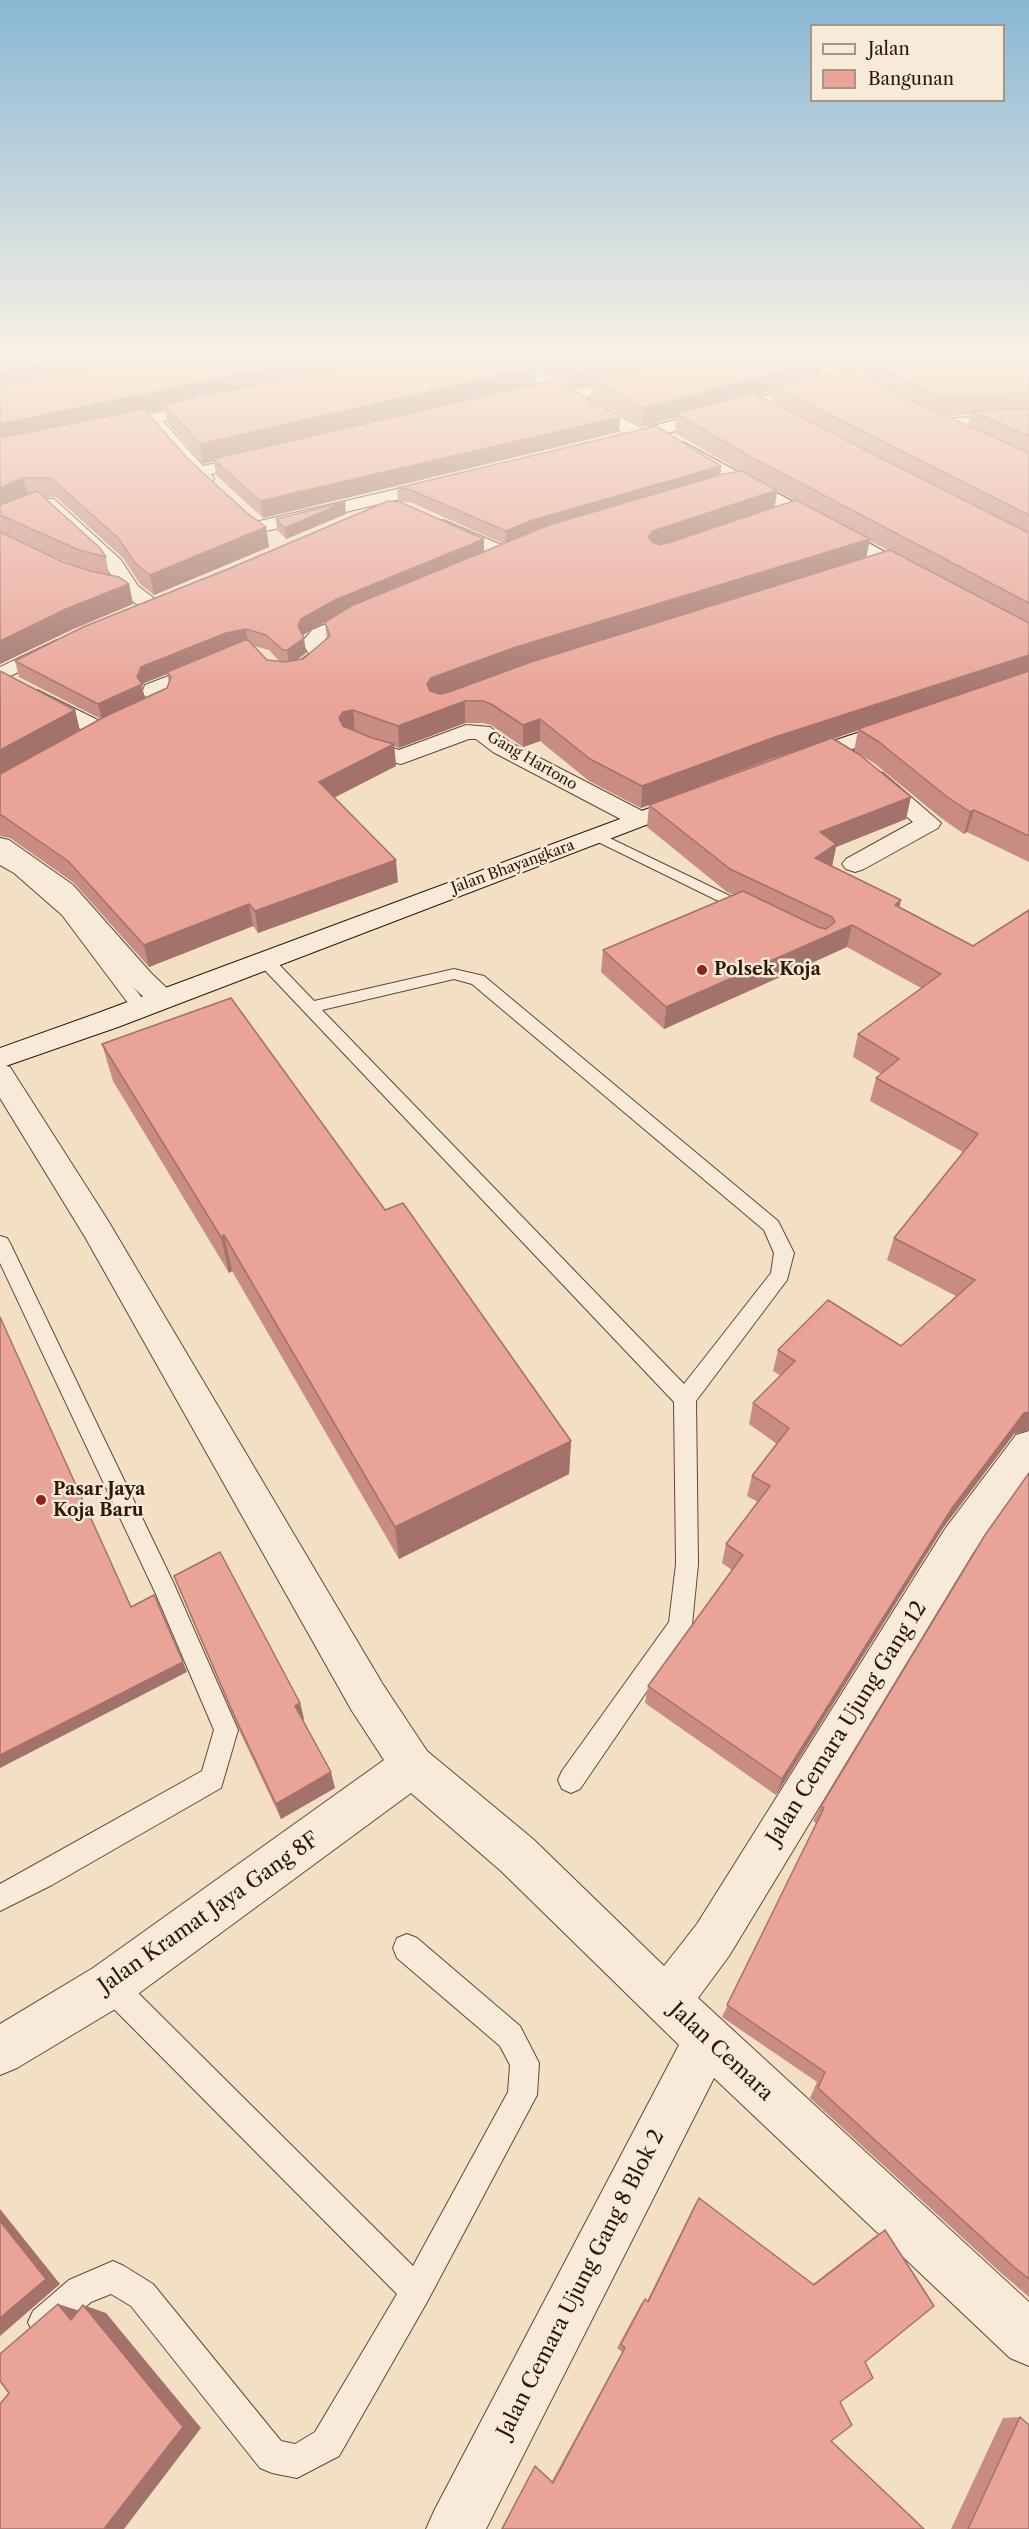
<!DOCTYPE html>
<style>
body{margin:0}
#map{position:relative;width:1029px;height:2529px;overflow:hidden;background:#f2dfc4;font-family:"Libre Caslon Text",serif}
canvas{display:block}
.legend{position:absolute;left:810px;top:24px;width:195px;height:78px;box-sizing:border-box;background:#f7ead9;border:2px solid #a69784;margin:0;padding:8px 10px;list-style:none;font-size:18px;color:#2c1a05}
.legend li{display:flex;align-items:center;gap:12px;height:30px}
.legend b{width:30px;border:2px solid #a69784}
</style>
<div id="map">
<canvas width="1029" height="2529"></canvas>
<ul class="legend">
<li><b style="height:8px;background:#f7ead9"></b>Jalan</li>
<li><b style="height:16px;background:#e9a397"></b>Bangunan</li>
</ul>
</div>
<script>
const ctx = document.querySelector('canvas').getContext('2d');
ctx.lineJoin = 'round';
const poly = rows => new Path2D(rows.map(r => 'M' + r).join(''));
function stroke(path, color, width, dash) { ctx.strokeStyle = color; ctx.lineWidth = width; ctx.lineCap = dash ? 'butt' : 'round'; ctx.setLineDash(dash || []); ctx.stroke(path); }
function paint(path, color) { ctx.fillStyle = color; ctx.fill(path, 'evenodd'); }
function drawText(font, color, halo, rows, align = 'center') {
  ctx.font = font + ' "Libre Caslon Text",serif'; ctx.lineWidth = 5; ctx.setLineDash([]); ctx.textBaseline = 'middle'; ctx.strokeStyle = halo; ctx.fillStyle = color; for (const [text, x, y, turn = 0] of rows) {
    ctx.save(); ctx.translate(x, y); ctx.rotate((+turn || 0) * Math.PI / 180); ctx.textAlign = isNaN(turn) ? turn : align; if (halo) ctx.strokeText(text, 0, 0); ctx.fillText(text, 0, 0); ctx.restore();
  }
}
const lane = poly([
 [597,832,753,907,756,910,753,913,743,913,592,839,590,836,597,832],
 [0,855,24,867,72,909,146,1003,148,1007,146,1011,134,1011,62,915,14,873,0,865,0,855],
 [265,955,271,956,314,1001,454,969,484,976,778,1221,794,1253,787,1280,696,1401,698,1564,692,1625,580,1789,571,1793,562,1789,558,1780,562,1771,669,1622,676,1564,674,1402,259,964,257,960,265,955],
 [454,979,472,984,764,1230,774,1253,771,1273,684,1384,322,1010,454,979],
 [0,1236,7,1238,10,1243,173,1582,238,1730,221,1788,52,1885,0,1911,0,1884,202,1771,214,1730,155,1592,0,1263,0,1236],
 [407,1934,417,1938,520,2026,539,2063,537,2095,427,2302,339,2456,297,2478,272,2473,260,2468,131,2306,111,2294,91,2302,55,2333,44,2338,33,2333,28,2322,33,2311,69,2280,113,2261,124,2266,153,2284,281,2441,295,2444,315,2432,397,2294,100,1995,96,1985,100,1975,110,1971,120,1975,413,2266,508,2092,510,2065,500,2046,397,1958,393,1948,397,1938,407,1934]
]);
const street = poly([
 [488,354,507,354,573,391,636,376,642,378,644,381,642,384,585,397,646,431,648,435,640,440,634,439,488,354],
 [209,402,215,404,217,407,215,410,163,421,203,466,257,454,263,455,266,459,263,463,211,474,214,479,211,483,205,484,199,483,192,476,148,424,110,432,102,427,110,422,209,402],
 [1029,414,1029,424,936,429,928,424,936,419,1029,414],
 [440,479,446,480,449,484,446,488,258,533,251,531,249,527,251,523,440,479],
 [35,498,54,499,121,560,138,586,160,603,163,607,160,611,146,611,123,594,106,567,43,508,38,508,0,525,0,512,35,498],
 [443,520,511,549,514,553,511,557,504,559,497,557,436,530,434,526,436,522,443,520],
 [367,606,374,608,377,612,374,616,326,638,323,643,331,655,327,659,305,678,290,680,282,679,279,674,282,669,291,667,309,654,302,642,312,630,367,606],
 [57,640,64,642,67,646,64,650,0,681,0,667,57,640],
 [210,660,218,661,221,666,218,671,167,692,173,698,170,707,134,723,126,721,123,716,126,711,149,700,142,693,145,685,210,660],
 [37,690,110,726,113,731,110,736,102,738,94,736,29,702,26,697,29,692,37,690],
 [466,725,490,727,509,742,648,814,651,819,648,824,639,826,630,824,493,752,476,739,469,739,401,764,375,758,346,746,343,741,346,736,354,734,399,750,466,725],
 [875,771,883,773,941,823,938,828,864,869,855,872,846,869,842,864,846,859,913,822,867,783,863,778,867,773,875,771],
 [0,838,9,840,73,885,151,973,172,993,176,999,172,1005,162,1008,152,1005,131,985,55,895,0,857,0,838],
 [0,1064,10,1067,107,1219,382,1683,427,1751,533,1839,664,1966,697,1924,945,1529,1016,1435,1029,1431,1029,1475,973,1553,729,1956,698,1998,1029,2302,1029,2366,1010,2358,714,2078,486,2529,426,2529,435,2509,679,2045,501,1871,411,1793,127,2002,17,2068,0,2075,0,2024,93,1968,384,1760,352,1711,85,1237,0,1098,0,1064]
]);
const secondary = poly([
 [918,354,951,354,948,357,903,366,661,435,655,436,647,431,649,427,918,354],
 [683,442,920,571,923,575,920,579,906,579,736,486,677,451,674,447,677,443,683,442],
 [900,719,908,721,911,726,908,731,801,766,793,764,789,759,793,754,900,719],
 [690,793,698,795,702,800,698,805,118,1027,0,1068,0,1048,98,1013,690,793]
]);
stroke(lane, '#5e4b35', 2);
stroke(street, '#5e4b35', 2);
stroke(secondary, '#2c1a05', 2);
paint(lane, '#f7ead9');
paint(street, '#f7ead9');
paint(secondary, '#f7ead9');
paint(poly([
 [0,354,1029,354,1029,862,967,832,964,834,941,818,874,763,854,751,858,730,833,739,906,819,836,847,832,866,900,907,973,946,1029,910,1029,1430,1014,1434,943,1528,776,1795,645,1703,648,1686,732,1570,722,1563,726,1544,758,1502,747,1496,752,1476,777,1444,749,1424,753,1403,781,1376,773,1371,778,1350,901,1346,956,1296,887,1260,894,1238,963,1152,870,1101,876,1078,881,1074,853,1057,858,1034,921,988,847,947,664,1029,601,972,603,950,734,895,727,892,647,827,649,805,809,746,771,759,641,808,589,781,540,741,523,747,491,725,483,723,465,723,399,748,394,746,396,766,334,798,398,882,258,933,253,926,149,967,74,883,10,838,0,836,0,837,0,671,75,710,80,731,101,719,19,677,15,661,484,539,484,552,504,544,412,503,398,501,397,488,721,466,720,475,740,471,675,433,676,417,642,427,591,398,592,384,573,389,536,368,536,384,620,417,619,432,263,518,216,475,214,461,203,464,167,422,165,409,147,413,187,458,247,513,266,527,269,547,154,595,140,584,123,558,56,497,44,497,106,557,109,575,129,584,133,604,71,630,0,664],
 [822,363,831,367,837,370,820,374],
 [862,367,861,377,846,371],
 [773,391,772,402,758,395],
 [969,415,971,415,968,425,948,416],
 [777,491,795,501,775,507],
 [1,532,39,550,73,565,63,562],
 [869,541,882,547,887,550,866,557],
 [325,622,327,639,303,659,297,660,306,653,303,635],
 [254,646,269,650,280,662,267,660],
 [167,674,169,682,167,688,145,698,142,687,144,683],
 [346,514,286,539,277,530,276,519],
 [102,1044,385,1210,571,1441,569,1474,399,1559,232,1271,229,1273,113,1081],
 [1029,1473,1029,2297,1000,2272,810,2098,817,2082,722,2017,816,1823,813,1821,821,1806],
 [174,1576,300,1703,304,1719,303,1720,335,1788,281,1819,240,1732],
 [699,2198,813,2284,874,2237,885,2230,865,2362,840,2402,831,2441,924,2529,501,2529,535,2466,552,2481,622,2352,617,2348,641,2304,645,2299,647,2301,694,2206],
 [1020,2417,1029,2529,951,2529,1003,2418]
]), '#c88c82');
paint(poly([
 [90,354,177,354,0,390,0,371],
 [339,354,425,354,164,404,165,409,0,444,0,424],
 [648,354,726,354,592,380,592,384,573,389,574,371],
 [845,354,909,354,863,362,862,367,842,372],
 [823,360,820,378,774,387,773,391,680,416,676,414,676,417,642,427,644,408],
 [536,367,536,385,213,459,214,461,203,464,200,444],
 [620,417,619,432,263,518,260,501],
 [721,466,720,478,506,545,506,531,533,520],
 [23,478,28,497,0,510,0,488],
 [777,490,774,509,651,551,648,537,653,531],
 [345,502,346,514,286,539,285,528],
 [266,527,269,547,154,595,150,575],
 [484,539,484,554,337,615,303,635,298,626,301,619,335,600],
 [870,539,866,559,432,699,427,684,431,678,513,648],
 [129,584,133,604,71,630,0,664,0,641,66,609],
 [246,629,249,645,167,672,167,674,144,683,142,687,145,699,102,719,98,704,141,667,226,633],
 [304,638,306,653,289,666,287,650],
 [1029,655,1029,674,771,759,641,808,642,786,775,737],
 [465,701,465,723,399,748,398,726],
 [75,710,80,731,0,775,0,750],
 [353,710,355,732,345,734,339,718,343,712],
 [540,719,540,741,523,747,523,725],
 [394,744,396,766,321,804,319,782],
 [911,797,906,819,836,847,832,866,811,880,820,832],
 [974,810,967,832,964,834,970,812],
 [396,860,398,882,258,933,255,911],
 [901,900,896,922,895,905],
 [249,904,253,926,149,967,144,945],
 [852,925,847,947,664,1029,666,1007],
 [224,1235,232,1271,229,1273,221,1237],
 [1029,1412,1029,1430,1014,1434,943,1528,776,1795,782,1779,952,1508,1024,1413],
 [571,1441,569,1474,399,1559,395,1527],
 [183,1662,187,1672,0,1768,0,1755],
 [300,1703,304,1719,300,1722,295,1706],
 [331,1772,335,1788,281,1819,276,1804],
 [0,2209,60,2284,0,2336],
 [58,2304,83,2312,71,2320],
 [83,2305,106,2313,201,2428,124,2529,104,2529]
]), '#a3726a');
const building = poly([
 [0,354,90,354,0,371,0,354],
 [166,354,339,354,0,424,0,385,166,354],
 [407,354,514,354,536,367,200,444,164,404,407,354],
 [544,354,648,354,574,371,544,354],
 [711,354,809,354,823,360,644,408,592,380,711,354],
 [899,354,1029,354,1029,394,943,398,863,362,899,354],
 [841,369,1029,453,1029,515,774,387,841,369],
 [554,380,620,417,260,501,213,459,554,380],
 [753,393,1029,533,1029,603,751,457,676,414,753,393],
 [1029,408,1029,436,971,411,1029,408],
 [144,409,187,458,247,513,266,527,150,575,136,564,118,538,51,478,23,478,0,488,0,438,144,409],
 [656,426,721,466,533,520,506,531,411,490,397,488,656,426],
 [741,471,777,490,653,531,648,537,652,542,660,545,668,543,796,500,870,539,513,648,431,678,427,684,430,691,440,694,449,692,531,662,890,550,1029,623,1029,655,775,737,642,786,590,759,540,719,523,725,491,704,483,701,465,701,398,726,353,710,343,712,339,718,343,726,372,738,394,744,319,782,396,860,255,911,249,904,144,945,68,861,3,816,0,815,0,774,2,773,106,716,167,688,171,677,167,672,245,640,249,641,267,660,285,662,303,659,330,636,325,622,351,606,549,525,723,474,741,471],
 [37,491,100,548,106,557,79,550,0,515,0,505,37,491],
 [388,501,400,502,484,539,335,600,301,619,298,626,304,638,287,650,283,650,266,635,246,629,226,633,141,667,137,677,142,684,98,704,15,661,83,627,233,567,388,501],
 [345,502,285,528,276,519,345,502],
 [0,532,63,562,90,571,119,577,129,584,66,609,0,641,0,532],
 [0,671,75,710,0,750,0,671],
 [1029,671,1029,836,974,810,970,812,946,796,879,742,858,729,1029,671],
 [832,738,860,755,911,797,820,832,836,844,815,858,901,900,895,905,973,946,1029,910,1029,1412,1024,1413,952,1508,782,1779,648,1686,743,1555,726,1544,770,1486,752,1476,789,1428,753,1403,795,1361,778,1350,828,1300,901,1346,975,1280,894,1238,978,1134,876,1078,899,1059,858,1034,941,974,852,925,666,1007,603,950,743,891,818,927,826,929,835,922,832,917,730,869,649,805,832,738],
 [231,998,385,1210,403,1203,571,1441,395,1527,224,1235,221,1237,102,1044,231,998],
 [0,1317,131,1607,154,1595,183,1662,0,1755,0,1317],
 [1029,1473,1029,2279,1014,2267,818,2088,825,2072,727,2005,824,1808,821,1806,985,1535,1029,1473],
 [220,1552,300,1703,295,1706,331,1772,276,1804,234,1715,174,1576,220,1552],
 [699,2198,814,2285,885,2230,934,2306,865,2362,873,2378,840,2402,852,2425,831,2441,924,2529,502,2529,535,2466,553,2483,625,2348,621,2344,645,2299,648,2302,699,2198],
 [0,2221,46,2279,0,2318,0,2221],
 [58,2304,71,2320,83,2305,183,2427,104,2529,0,2529,0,2404,9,2393,0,2381,0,2354,58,2304],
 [1020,2417,1029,2425,1029,2529,968,2529,1020,2417]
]);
paint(building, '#e9a397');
stroke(building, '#a3726a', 1.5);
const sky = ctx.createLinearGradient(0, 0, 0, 708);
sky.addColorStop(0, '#89b7d4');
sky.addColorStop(0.5, '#f9f1e4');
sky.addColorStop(1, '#f9f1e400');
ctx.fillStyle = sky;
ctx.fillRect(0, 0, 1029, 708);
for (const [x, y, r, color] of [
 [702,970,6,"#8f2418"],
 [41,1500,6,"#8f2418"]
]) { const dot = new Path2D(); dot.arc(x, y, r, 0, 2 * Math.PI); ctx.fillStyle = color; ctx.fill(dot); stroke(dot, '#f7ead9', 2); }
drawText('15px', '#2c1a05', '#f7ead9', [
 ["Gang Hartono",532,761,30],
 ["Jalan Bhayangkara",513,867,-20]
]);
drawText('bold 18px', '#2c1a05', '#f7ead9', [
 ["Polsek Koja",714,970],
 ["Pasar Jaya",53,1490],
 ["Koja Baru",53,1511]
], 'left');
drawText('21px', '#2c1a05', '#f7ead9', [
 ["Jalan Cemara Ujung Gang 12",847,1723,-58],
 ["Jalan Kramat Jaya Gang 8F",209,1913,-35],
 ["Jalan Cemara",721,2052,43],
 ["Jalan Cemara Ujung Gang 8 Blok 2",581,2284,-63]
]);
</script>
